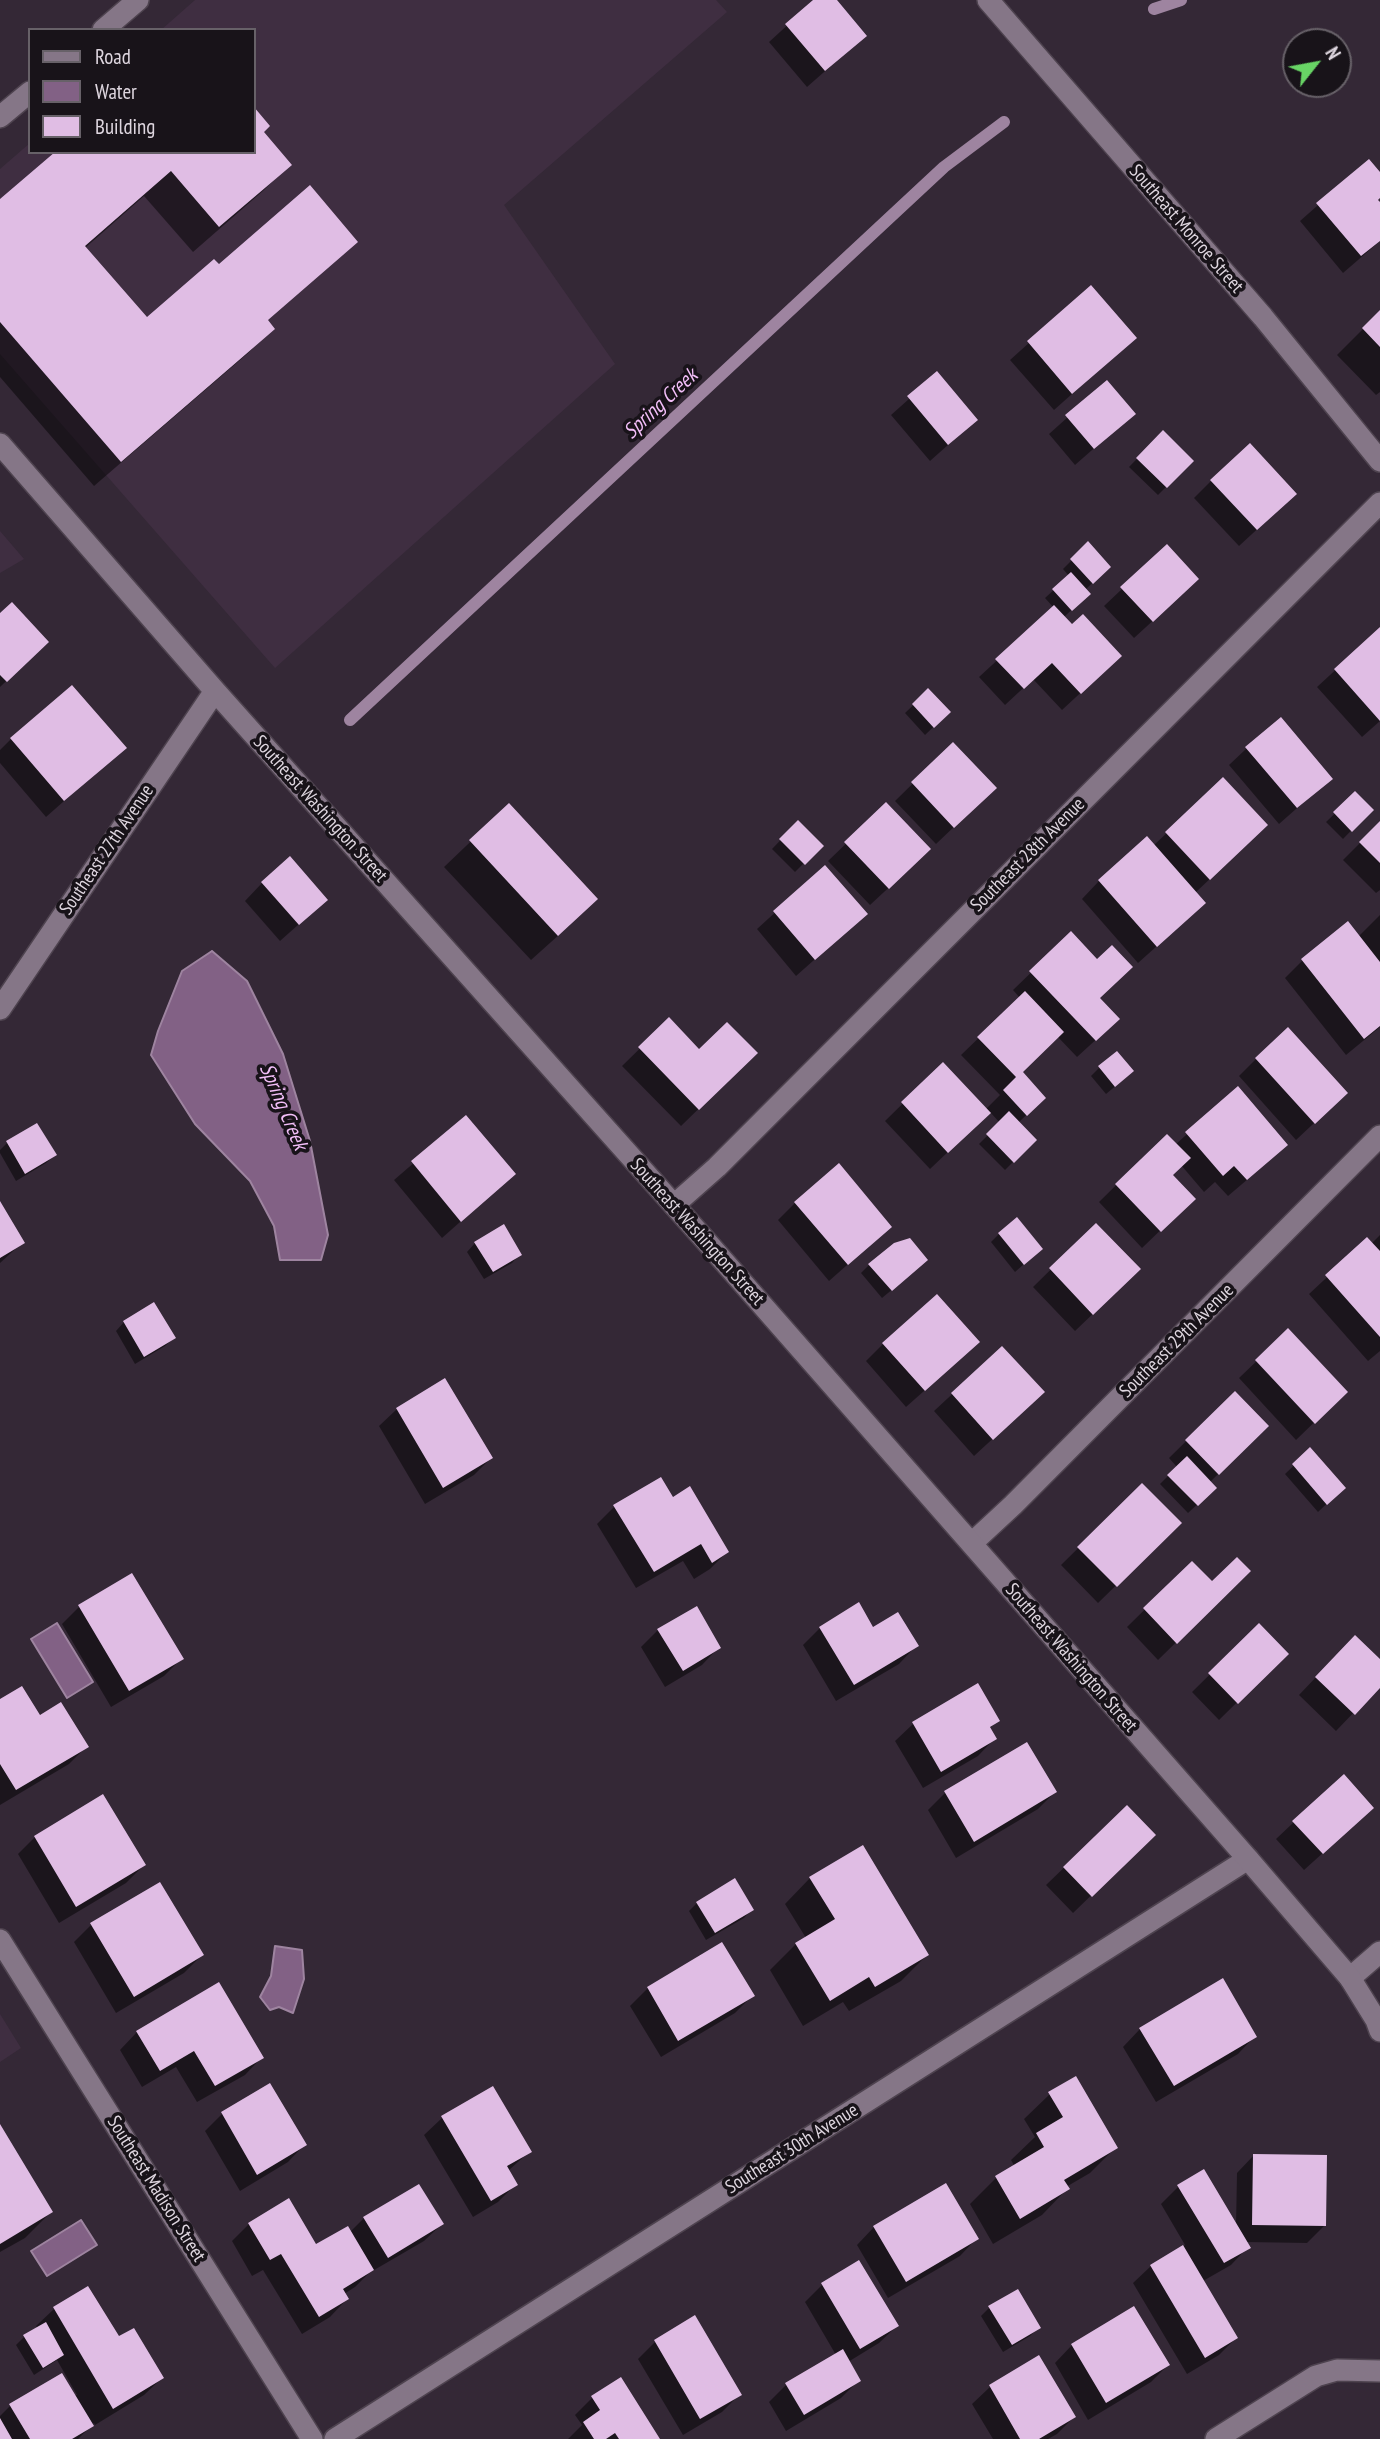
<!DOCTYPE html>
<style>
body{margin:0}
#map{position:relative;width:1380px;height:2439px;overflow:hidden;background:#342836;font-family:"PT Sans Narrow",sans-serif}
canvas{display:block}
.legend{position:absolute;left:28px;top:28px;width:228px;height:126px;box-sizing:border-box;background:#181319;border:2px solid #676168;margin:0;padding:9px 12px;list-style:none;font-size:21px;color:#ded6df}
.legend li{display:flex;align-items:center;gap:14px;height:35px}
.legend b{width:35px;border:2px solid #676168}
.north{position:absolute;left:1282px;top:28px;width:70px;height:70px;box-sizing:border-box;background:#181319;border:2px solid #676168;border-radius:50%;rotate:59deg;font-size:19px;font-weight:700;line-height:28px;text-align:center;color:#ded6df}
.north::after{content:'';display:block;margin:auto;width:24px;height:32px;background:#68d465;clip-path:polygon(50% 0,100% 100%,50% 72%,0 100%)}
</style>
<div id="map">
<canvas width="1380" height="2439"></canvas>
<ul class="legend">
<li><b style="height:9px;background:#857687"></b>Road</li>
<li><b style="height:19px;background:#826185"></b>Water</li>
<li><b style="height:19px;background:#e0bde4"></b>Building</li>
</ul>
<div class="north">N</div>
</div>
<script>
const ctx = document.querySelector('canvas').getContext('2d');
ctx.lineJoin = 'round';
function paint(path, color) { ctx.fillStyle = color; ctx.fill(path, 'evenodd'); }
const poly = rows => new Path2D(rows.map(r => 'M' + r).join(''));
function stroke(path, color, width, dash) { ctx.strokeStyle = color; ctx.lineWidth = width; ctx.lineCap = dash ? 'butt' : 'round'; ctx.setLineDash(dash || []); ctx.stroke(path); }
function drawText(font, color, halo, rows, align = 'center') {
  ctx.font = font + ' "PT Sans Narrow",sans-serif'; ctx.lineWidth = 7; ctx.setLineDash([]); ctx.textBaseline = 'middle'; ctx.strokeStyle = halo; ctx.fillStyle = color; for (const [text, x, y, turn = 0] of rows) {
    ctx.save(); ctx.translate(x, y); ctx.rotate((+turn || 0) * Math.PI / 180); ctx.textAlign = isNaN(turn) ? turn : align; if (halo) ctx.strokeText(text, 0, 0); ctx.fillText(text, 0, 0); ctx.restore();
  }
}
paint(poly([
 [195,0,716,0,727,12,504,205,615,364,275,668,0,354,0,169,30,143,30,152,254,152,254,30,161,30],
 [0,531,24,559,0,573],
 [0,2014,21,2048,0,2062]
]), '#3f2e41');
const water = poly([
 [212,951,247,981,283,1054,310,1141,328,1235,321,1260,280,1260,274,1226,250,1181,195,1124,151,1055,158,1031,182,971,212,951],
 [57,1623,93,1682,67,1698,31,1639,57,1623],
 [275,1946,302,1950,304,1979,293,2013,279,2007,270,2010,260,1997,271,1976,275,1946],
 [81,2220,97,2245,47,2276,31,2251,81,2220]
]);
paint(water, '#826185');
stroke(water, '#9e84a0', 2);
paint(poly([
 [815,0,834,0,865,36,807,87,769,42],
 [254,109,268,126,262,132,290,164,264,190,193,252,144,196,85,248,147,320,266,321,273,329,247,354,94,486,0,377,0,202,254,152],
 [1368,161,1380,175,1380,198,1377,201,1380,205,1380,241,1343,273,1300,221],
 [1091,287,1135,338,1054,410,1010,360],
 [1380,312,1380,392,1376,395,1337,355],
 [937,374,976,420,930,461,891,415],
 [1107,382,1133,414,1075,465,1049,434],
 [1163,432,1192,461,1158,495,1129,467],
 [1211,481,1277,511,1239,546,1194,498],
 [1088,544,1109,567,1085,590,1080,602,1064,617,1102,673,1062,710,1033,679,1005,705,979,677,1054,608,1045,598,1069,576,1063,569],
 [1122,589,1180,596,1134,638,1104,606],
 [0,616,29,659,0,687],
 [1380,629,1380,721,1362,737,1317,687],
 [928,691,949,712,925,735,905,713],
 [11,739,124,748,46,817,0,763,0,750],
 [953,744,977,805,936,844,895,801],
 [1247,748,1330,779,1279,824,1229,765],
 [1223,780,1248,843,1195,893,1186,920,1138,963,1082,899,1099,881,1153,846],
 [1355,794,1371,810,1343,839,1326,822],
 [509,805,570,925,531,960,444,867],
 [886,805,911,867,870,905,828,861],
 [798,822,821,846,795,872,772,849],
 [1380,823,1380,890,1376,893,1343,860],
 [825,867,866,914,796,976,757,929],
 [262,883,326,900,280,941,245,901],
 [1380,915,1380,1027,1346,1055,1285,978,1302,961,1348,924,1358,937],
 [1071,934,1098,999,1100,1036,1077,1057,1057,1036,1021,1072,1044,1098,1018,1123,1035,1140,1005,1170,979,1144,1000,1123,990,1112,930,1169,885,1121,943,1064,986,1109,1000,1095,961,1055,1020,998,1013,990],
 [669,1020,699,1051,756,1053,681,1126,622,1066],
 [1256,1059,1328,1110,1296,1140,1239,1076],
 [1099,1068,1124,1079,1106,1094,1091,1076],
 [1238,1088,1268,1162,1228,1196,1215,1182,1204,1192,1181,1165,1171,1176,1193,1199,1142,1248,1099,1202,1166,1136,1175,1145],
 [466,1118,514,1174,442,1238,394,1180],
 [7,1143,55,1155,46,1163,16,1181,0,1153,0,1150],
 [795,1203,890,1227,829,1281,778,1220],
 [0,1204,23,1242,0,1263],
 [1096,1225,1122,1286,1075,1331,1033,1287],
 [999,1234,1032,1257,1015,1272,991,1242],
 [1380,1235,1380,1351,1368,1361,1309,1294,1367,1240,1371,1244],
 [475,1243,520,1254,512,1263,484,1279,467,1252],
 [869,1265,918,1268,882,1298,861,1273],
 [124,1322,174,1338,165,1346,135,1364,116,1331],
 [1288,1331,1328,1409,1296,1440,1239,1378],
 [883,1344,960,1359,906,1407,866,1361],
 [1002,1348,1025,1409,974,1456,934,1411],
 [1235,1393,1267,1426,1210,1482,1215,1488,1188,1513,1160,1484,1177,1467,1169,1458],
 [397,1409,491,1458,474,1475,425,1504,379,1426],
 [1310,1450,1335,1496,1318,1512,1285,1474],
 [1142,1485,1180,1523,1098,1603,1061,1565],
 [672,1499,727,1552,710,1569,694,1579,683,1561,636,1588,597,1524,614,1507],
 [1192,1563,1212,1584,1249,1571,1158,1660,1127,1627],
 [79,1607,181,1659,164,1676,111,1707,62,1624],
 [1259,1626,1286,1654,1219,1720,1192,1692],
 [820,1628,872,1629,916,1646,899,1664,836,1701,803,1645],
 [658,1630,719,1647,702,1665,665,1687,641,1647],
 [1338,1654,1380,1661,1380,1685,1336,1731,1299,1695],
 [977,1686,997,1721,989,1729,995,1738,978,1756,923,1788,895,1741,913,1724],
 [0,1701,39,1717,86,1747,69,1764,0,1805],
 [1055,1792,1038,1809,956,1858,928,1810,945,1793],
 [1127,1807,1136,1852,1073,1913,1046,1885],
 [1294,1822,1354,1825,1304,1870,1276,1839],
 [35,1837,144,1865,126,1883,59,1923,18,1854],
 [810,1878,927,1955,901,1981,849,2011,843,2002,803,2026,770,1970,796,1944,806,1938,785,1904],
 [697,1903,752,1909,744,1918,706,1940,689,1911],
 [91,1925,202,1955,184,1973,116,2013,74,1942],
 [648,1988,752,1996,735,2013,661,2057,630,2006],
 [1140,2029,1255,2036,1238,2054,1156,2102,1123,2047],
 [137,2032,262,2057,245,2075,197,2102,176,2067,142,2087,120,2050],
 [270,2086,305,2144,288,2162,240,2191,205,2131,222,2114],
 [492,2088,530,2151,508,2171,516,2184,498,2202,473,2217,424,2135,442,2118],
 [1050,2094,1116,2147,1090,2173,1066,2187,1067,2189,1042,2215,993,2244,970,2204,996,2178,1015,2167,1011,2160,1035,2137,1024,2119],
 [0,2127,51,2212,25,2238,0,2252],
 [1254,2155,1325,2225,1307,2243,1245,2242,1248,2247,1231,2265,1203,2281,1236,2338,1219,2355,1187,2374,1133,2283,1151,2266,1185,2245,1161,2204,1178,2187,1204,2172,1236,2226,1237,2173],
 [364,2218,442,2224,424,2241,369,2273,355,2287,344,2294,347,2299,330,2317,302,2334,263,2270,252,2276,232,2241,249,2224,316,2247,350,2232],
 [874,2227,977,2238,960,2256,888,2298,857,2245],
 [822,2285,897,2326,879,2343,848,2362,859,2380,841,2398,786,2431,769,2402,786,2385,836,2355,805,2302],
 [88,2288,118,2339,162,2378,144,2395,95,2425,94,2423,78,2439,0,2439,0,2416,10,2406,77,2395,57,2360,34,2375,16,2345,24,2337,38,2329,36,2326,54,2309],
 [989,2308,1038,2328,1030,2336,1003,2352,981,2316],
 [655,2342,740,2394,722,2412,683,2435,638,2359],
 [1072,2345,1168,2365,1151,2382,1088,2420,1055,2363],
 [1039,2358,1074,2417,1057,2434,1048,2439,993,2439,972,2404,990,2387],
 [592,2398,658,2439,568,2439,582,2425,575,2415]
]), '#0007');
stroke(poly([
 [1154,9,1181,0],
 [350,720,944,167,1004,122]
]), '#9e84a0', 12);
paint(poly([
 [813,0,837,0,867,36,825,71,785,24],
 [254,107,270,126,264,132,292,165,219,227,171,171,85,246,147,317,214,259,219,264,310,185,358,242,268,320,275,329,121,462,0,322,0,199,55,152,254,152],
 [1369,159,1380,172,1380,198,1378,200,1380,202,1380,241,1361,256,1316,203],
 [1091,285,1137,338,1072,394,1027,341],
 [1380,310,1380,347,1362,328],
 [937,371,978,420,948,445,907,396],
 [1107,380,1136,414,1094,449,1065,415],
 [1163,430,1194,461,1167,488,1136,458],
 [1250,443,1297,494,1257,530,1210,480],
 [1088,541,1111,567,1093,584,1070,559],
 [1167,544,1199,579,1153,622,1120,587],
 [1071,572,1091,594,1072,611,1052,589],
 [12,602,49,642,7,682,0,675,0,613],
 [1054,605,1072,624,1083,614,1122,656,1081,694,1052,663,1024,689,995,659],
 [1380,627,1380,721,1334,669],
 [72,685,127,748,64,801,10,738],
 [928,688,951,712,934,728,912,704],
 [1281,717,1333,779,1297,808,1245,747],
 [953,742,997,788,954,828,911,782],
 [1223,777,1268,825,1210,880,1165,832],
 [1355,791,1374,810,1352,832,1333,812],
 [886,802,931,849,889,889,844,842],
 [509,803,598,899,558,936,469,840],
 [798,820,824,846,805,865,779,839],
 [1380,821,1380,863,1359,842],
 [1147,836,1206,903,1157,947,1098,880],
 [290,856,328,900,299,925,261,882],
 [825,865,868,914,815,960,773,911],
 [1348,921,1380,962,1380,1026,1364,1039,1301,959],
 [1071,931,1097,959,1112,945,1133,967,1100,998,1120,1019,1096,1041,1029,971],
 [1025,991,1064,1032,1023,1072,1046,1098,1027,1116,1003,1090,1016,1077,977,1037],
 [669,1017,699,1049,727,1022,758,1053,699,1110,638,1047],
 [1288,1027,1348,1093,1315,1124,1255,1058],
 [1117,1051,1134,1071,1115,1087,1098,1066],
 [943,1062,991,1113,948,1153,901,1102],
 [1238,1086,1288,1145,1247,1180,1234,1166,1223,1176,1185,1132],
 [1009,1111,1037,1140,1014,1163,986,1134],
 [466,1115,516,1174,461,1222,411,1161],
 [37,1123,57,1155,25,1174,6,1141],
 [1167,1134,1191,1158,1173,1175,1196,1199,1161,1232,1115,1184],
 [839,1163,892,1227,848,1265,794,1202],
 [0,1201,25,1243,0,1258],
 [1017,1217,1043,1249,1024,1265,998,1233],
 [1096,1223,1141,1269,1093,1315,1049,1268],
 [504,1224,522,1255,493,1272,474,1242],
 [1367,1237,1380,1251,1380,1337,1325,1275],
 [910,1238,928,1260,892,1291,868,1264,894,1243],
 [937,1294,980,1342,925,1391,882,1343],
 [154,1302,176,1338,144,1357,123,1321],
 [1288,1328,1348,1392,1315,1424,1255,1360],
 [1002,1346,1045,1392,993,1440,951,1393],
 [445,1378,493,1458,443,1488,396,1408],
 [1235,1391,1269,1426,1219,1475,1185,1440],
 [1310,1447,1346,1488,1327,1505,1292,1464],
 [1187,1456,1217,1488,1198,1506,1167,1475],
 [661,1477,673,1497,690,1486,729,1552,712,1563,701,1544,654,1572,613,1505],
 [1142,1483,1182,1523,1117,1587,1077,1547],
 [1237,1557,1251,1571,1177,1644,1143,1608,1192,1561,1212,1581],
 [132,1573,184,1659,129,1691,78,1605],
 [859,1602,873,1627,898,1612,919,1646,854,1685,819,1627],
 [697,1606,721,1648,683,1671,657,1629],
 [1259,1623,1289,1654,1238,1704,1208,1673],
 [1355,1635,1380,1659,1380,1688,1355,1715,1315,1677],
 [978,1683,1000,1721,990,1727,997,1739,941,1772,912,1722],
 [22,1686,40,1715,61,1702,89,1747,16,1790,0,1764,0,1699],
 [1027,1742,1057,1792,974,1842,944,1791],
 [1344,1774,1374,1808,1323,1854,1292,1821],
 [103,1794,146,1865,76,1907,34,1836],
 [1127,1805,1156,1835,1092,1897,1063,1867],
 [863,1845,929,1955,875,1987,869,1977,830,2001,795,1943,835,1919,809,1877],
 [735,1878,754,1910,715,1933,696,1902],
 [160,1882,204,1955,134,1997,90,1923],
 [722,1942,755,1996,678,2041,647,1987],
 [1223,1978,1257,2037,1174,2086,1139,2028],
 [219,1982,264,2058,215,2086,194,2051,160,2071,136,2031],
 [1076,2076,1118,2148,1064,2180,1070,2189,1020,2219,995,2176,1044,2147,1036,2133,1063,2117,1048,2092],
 [270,2083,307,2145,257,2175,221,2112],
 [493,2086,532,2152,507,2166,518,2185,491,2201,441,2116],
 [0,2124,53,2212,0,2244],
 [1253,2154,1327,2155,1326,2226,1252,2225],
 [1204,2169,1251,2248,1224,2263,1177,2185],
 [946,2183,979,2239,906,2282,873,2226],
 [419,2184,444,2224,388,2258,363,2217],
 [289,2198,316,2244,348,2226,374,2270,343,2289,349,2299,319,2317,281,2254,270,2260,248,2223],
 [1183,2245,1238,2338,1205,2358,1150,2265],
 [859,2260,899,2326,860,2349,821,2283],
 [88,2286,119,2336,134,2328,164,2378,113,2409,53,2307],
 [1018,2289,1041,2328,1012,2345,988,2306],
 [1134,2306,1170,2365,1106,2403,1071,2344],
 [695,2315,742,2395,700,2419,654,2340],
 [46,2322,64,2355,43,2368,23,2335],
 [843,2349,861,2381,804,2415,785,2383],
 [1039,2355,1076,2417,1039,2439,1020,2439,989,2385],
 [62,2373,94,2426,72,2439,30,2439,9,2404],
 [621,2377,660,2439,619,2439,615,2433,606,2439,594,2439,583,2422,600,2410,591,2396],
 [0,2418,12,2439,0,2439]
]), '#e0bde4');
const minor = poly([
 [988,0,1263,317,1380,461],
 [103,30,138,0],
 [0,117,30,92],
 [674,1205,717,1167,1380,503],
 [972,1543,1013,1505,1380,1136],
 [0,1940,312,2439],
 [1350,1978,1380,1952],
 [335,2439,1248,1859],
 [1216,2439,1316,2376,1337,2370,1380,2371]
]);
const tertiary = poly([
 [0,444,215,691,706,1241,1248,1859,1350,1978,1376,2020,1380,2031],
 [0,1009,215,691]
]);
stroke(minor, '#4e434f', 24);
stroke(tertiary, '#4e434f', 24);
stroke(minor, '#857687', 21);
stroke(tertiary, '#857687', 21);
drawText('19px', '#ded6df', '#181319', [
 ["Southeast Monroe Street",1186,229,49],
 ["Southeast Washington Street",320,809,48],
 ["Southeast 27th Avenue",107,850,-56],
 ["Southeast 28th Avenue",1028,855,-45],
 ["Southeast Washington Street",697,1232,48],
 ["Southeast 29th Avenue",1177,1341,-45],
 ["Southeast Washington Street",1071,1658,49],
 ["Southeast 30th Avenue",792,2149,-32],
 ["Southeast Madison Street",156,2189,58]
]);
drawText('italic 21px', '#f2bef8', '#181319', [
 ["Spring Creek",661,404,-43],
 ["Spring Creek",283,1107,67]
]);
</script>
